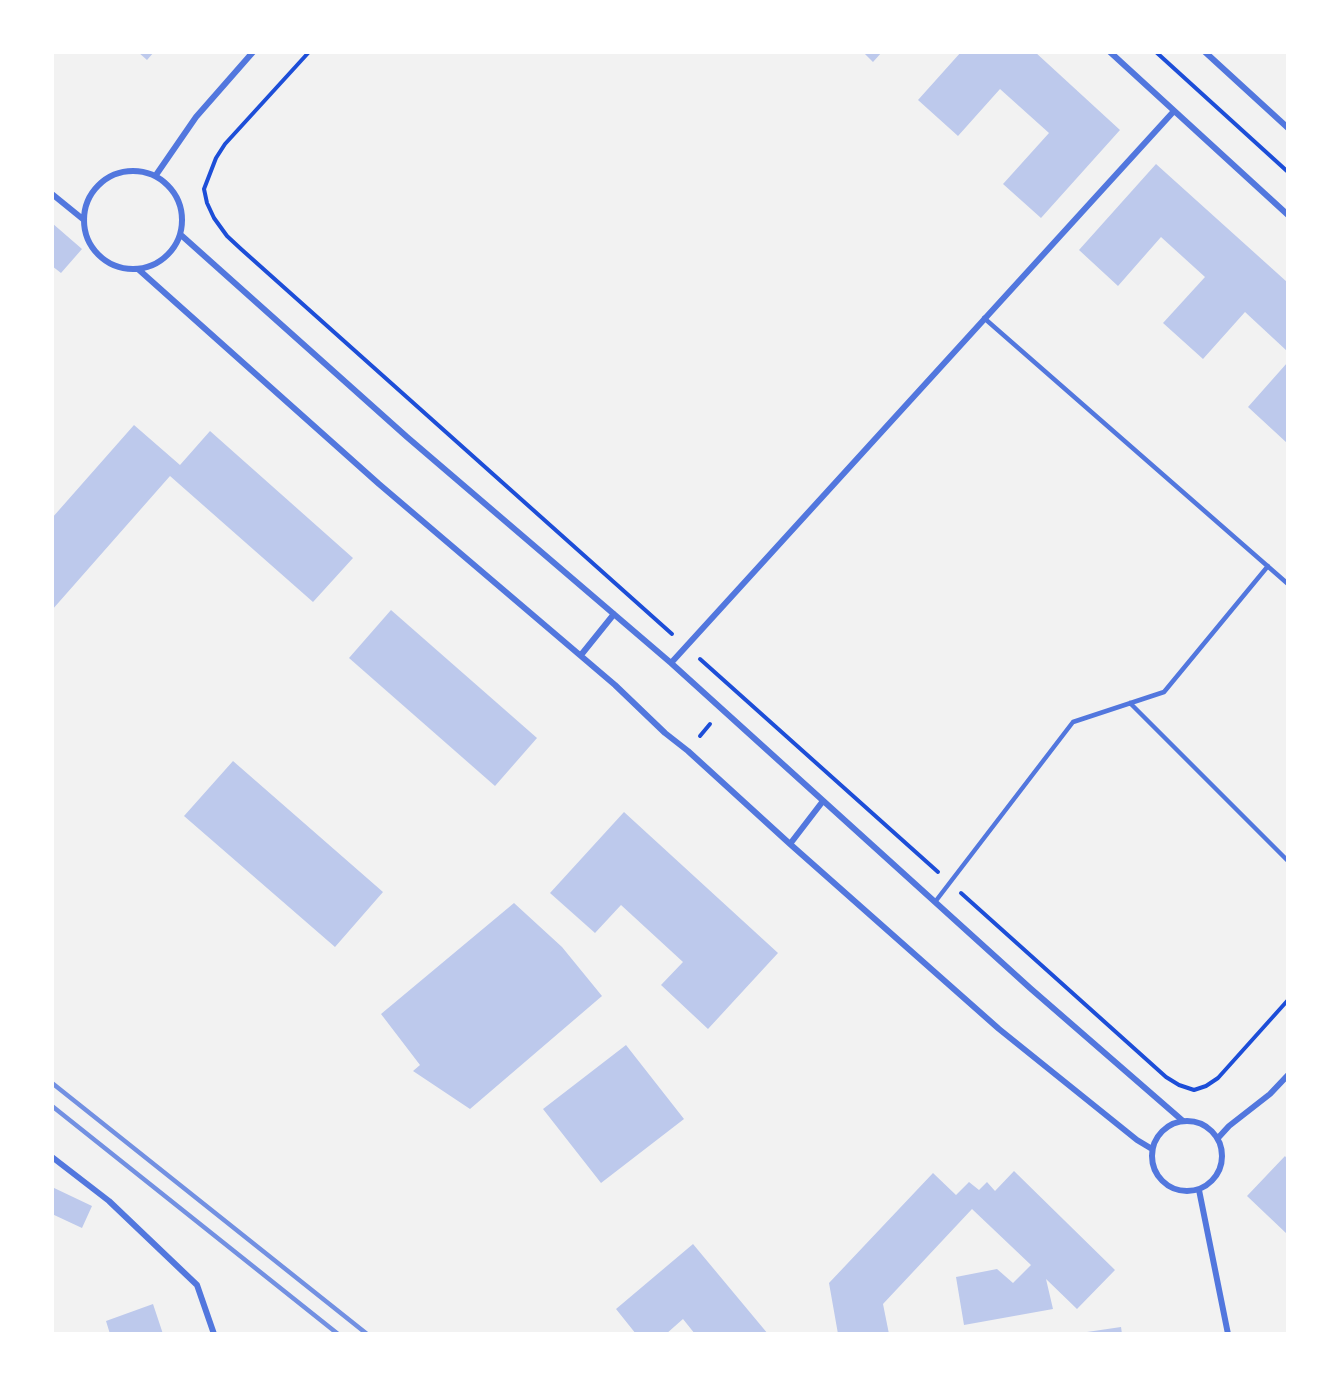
<!DOCTYPE html>
<style>
body{margin:0}
#map{position:relative;width:1340px;height:1386px;overflow:hidden;background:#f2f2f2;font-family:Barlow,sans-serif}
canvas{display:block}
.frame{position:absolute;inset:0;border:54px solid #fff;pointer-events:none}
</style>
<div id="map">
<canvas width="1340" height="1386"></canvas>
<div class="frame"></div>
</div>
<script>
const ctx = document.querySelector('canvas').getContext('2d');
ctx.lineJoin = 'round';
function paint(path, color) { ctx.fillStyle = color; ctx.fill(path, 'evenodd'); }
const poly = rows => new Path2D(rows.map(r => 'M' + r).join(''));
function stroke(path, color, width, dash) { ctx.strokeStyle = color; ctx.lineWidth = width; ctx.lineCap = dash ? 'butt' : 'round'; ctx.setLineDash(dash || []); ctx.stroke(path); }
paint(poly([
 [138,52,154,52,147,60],
 [863,52,882,52,873,62],
 [961,52,1035,52,1120,130,1041,218,1003,184,1049,133,1000,89,958,136,918,100],
 [1156,164,1287,282,1287,351,1245,312,1203,359,1163,323,1205,277,1161,237,1118,286,1079,250],
 [52,223,82,249,61,273,52,266],
 [1287,363,1287,443,1248,407],
 [134,425,180,465,210,431,353,558,313,602,170,476,52,610,52,518],
 [391,610,537,738,495,786,349,658],
 [233,761,383,892,335,947,184,816],
 [624,812,778,953,708,1029,661,985,683,962,621,905,595,933,550,893],
 [514,903,562,947,602,996,470,1109,413,1071,420,1065,381,1014],
 [626,1045,684,1119,601,1183,543,1109],
 [1285,1156,1287,1159,1287,1234,1247,1196],
 [1014,1171,1115,1270,1077,1309,1046,1279,1053,1309,964,1325,956,1277,997,1269,1013,1283,1031,1265,972,1209,883,1304,889,1334,838,1334,829,1283,933,1173,956,1195,969,1182,979,1190,987,1182,995,1191],
 [52,1187,92,1206,82,1228,52,1214],
 [693,1244,768,1334,695,1334,683,1319,666,1334,636,1334,616,1309],
 [153,1304,163,1334,110,1334,106,1321],
 [1121,1327,1122,1334,1087,1334,1087,1332]
]), '#bdc9ec');
stroke(poly([
 [309,52,225,144,216,158,204,189,207,203,214,218,227,236,241,249,672,634],
 [1156,52,1288,172],
 [700,659,938,872],
 [700,736,710,724],
 [961,893,1166,1077,1179,1085,1194,1090,1206,1086,1218,1078,1288,1000]
]), '#1d4ed8', 4);
stroke(poly([
 [984,318,1288,584],
 [1130,703,1288,861],
 [935,902,1073,722,1164,692,1268,566]
]), '#5277de', 4.5);
stroke(poly([
 [1110,52,1288,215],
 [1205,52,1288,128],
 '84 220a49 49 0 1 1 98 0a49 49 0 1 1-98 0Z',
 [156,175,196,117,253,52],
 [52,194,84,220],
 [181,235,407,437,671,663,1030,988,1183,1121],
 [138,269,379,484,615,685,665,733,688,751,790,844,999,1029,1137,1140,1152,1149],
 [581,655,614,614],
 [671,663,1174,111],
 [790,844,823,801],
 '1152 1156a35 35 0 1 1 70 0a35 35 0 1 1-70 0Z',
 [1218,1138,1229,1126,1270,1094,1288,1075],
 [52,1157,109,1201,197,1285,214,1334],
 [1199,1190,1228,1334]
]), '#5277de', 6);
stroke(poly([
 [52,1083,367,1334],
 [52,1106,338,1334]
]), '#7290e2', 4.5);
</script>
